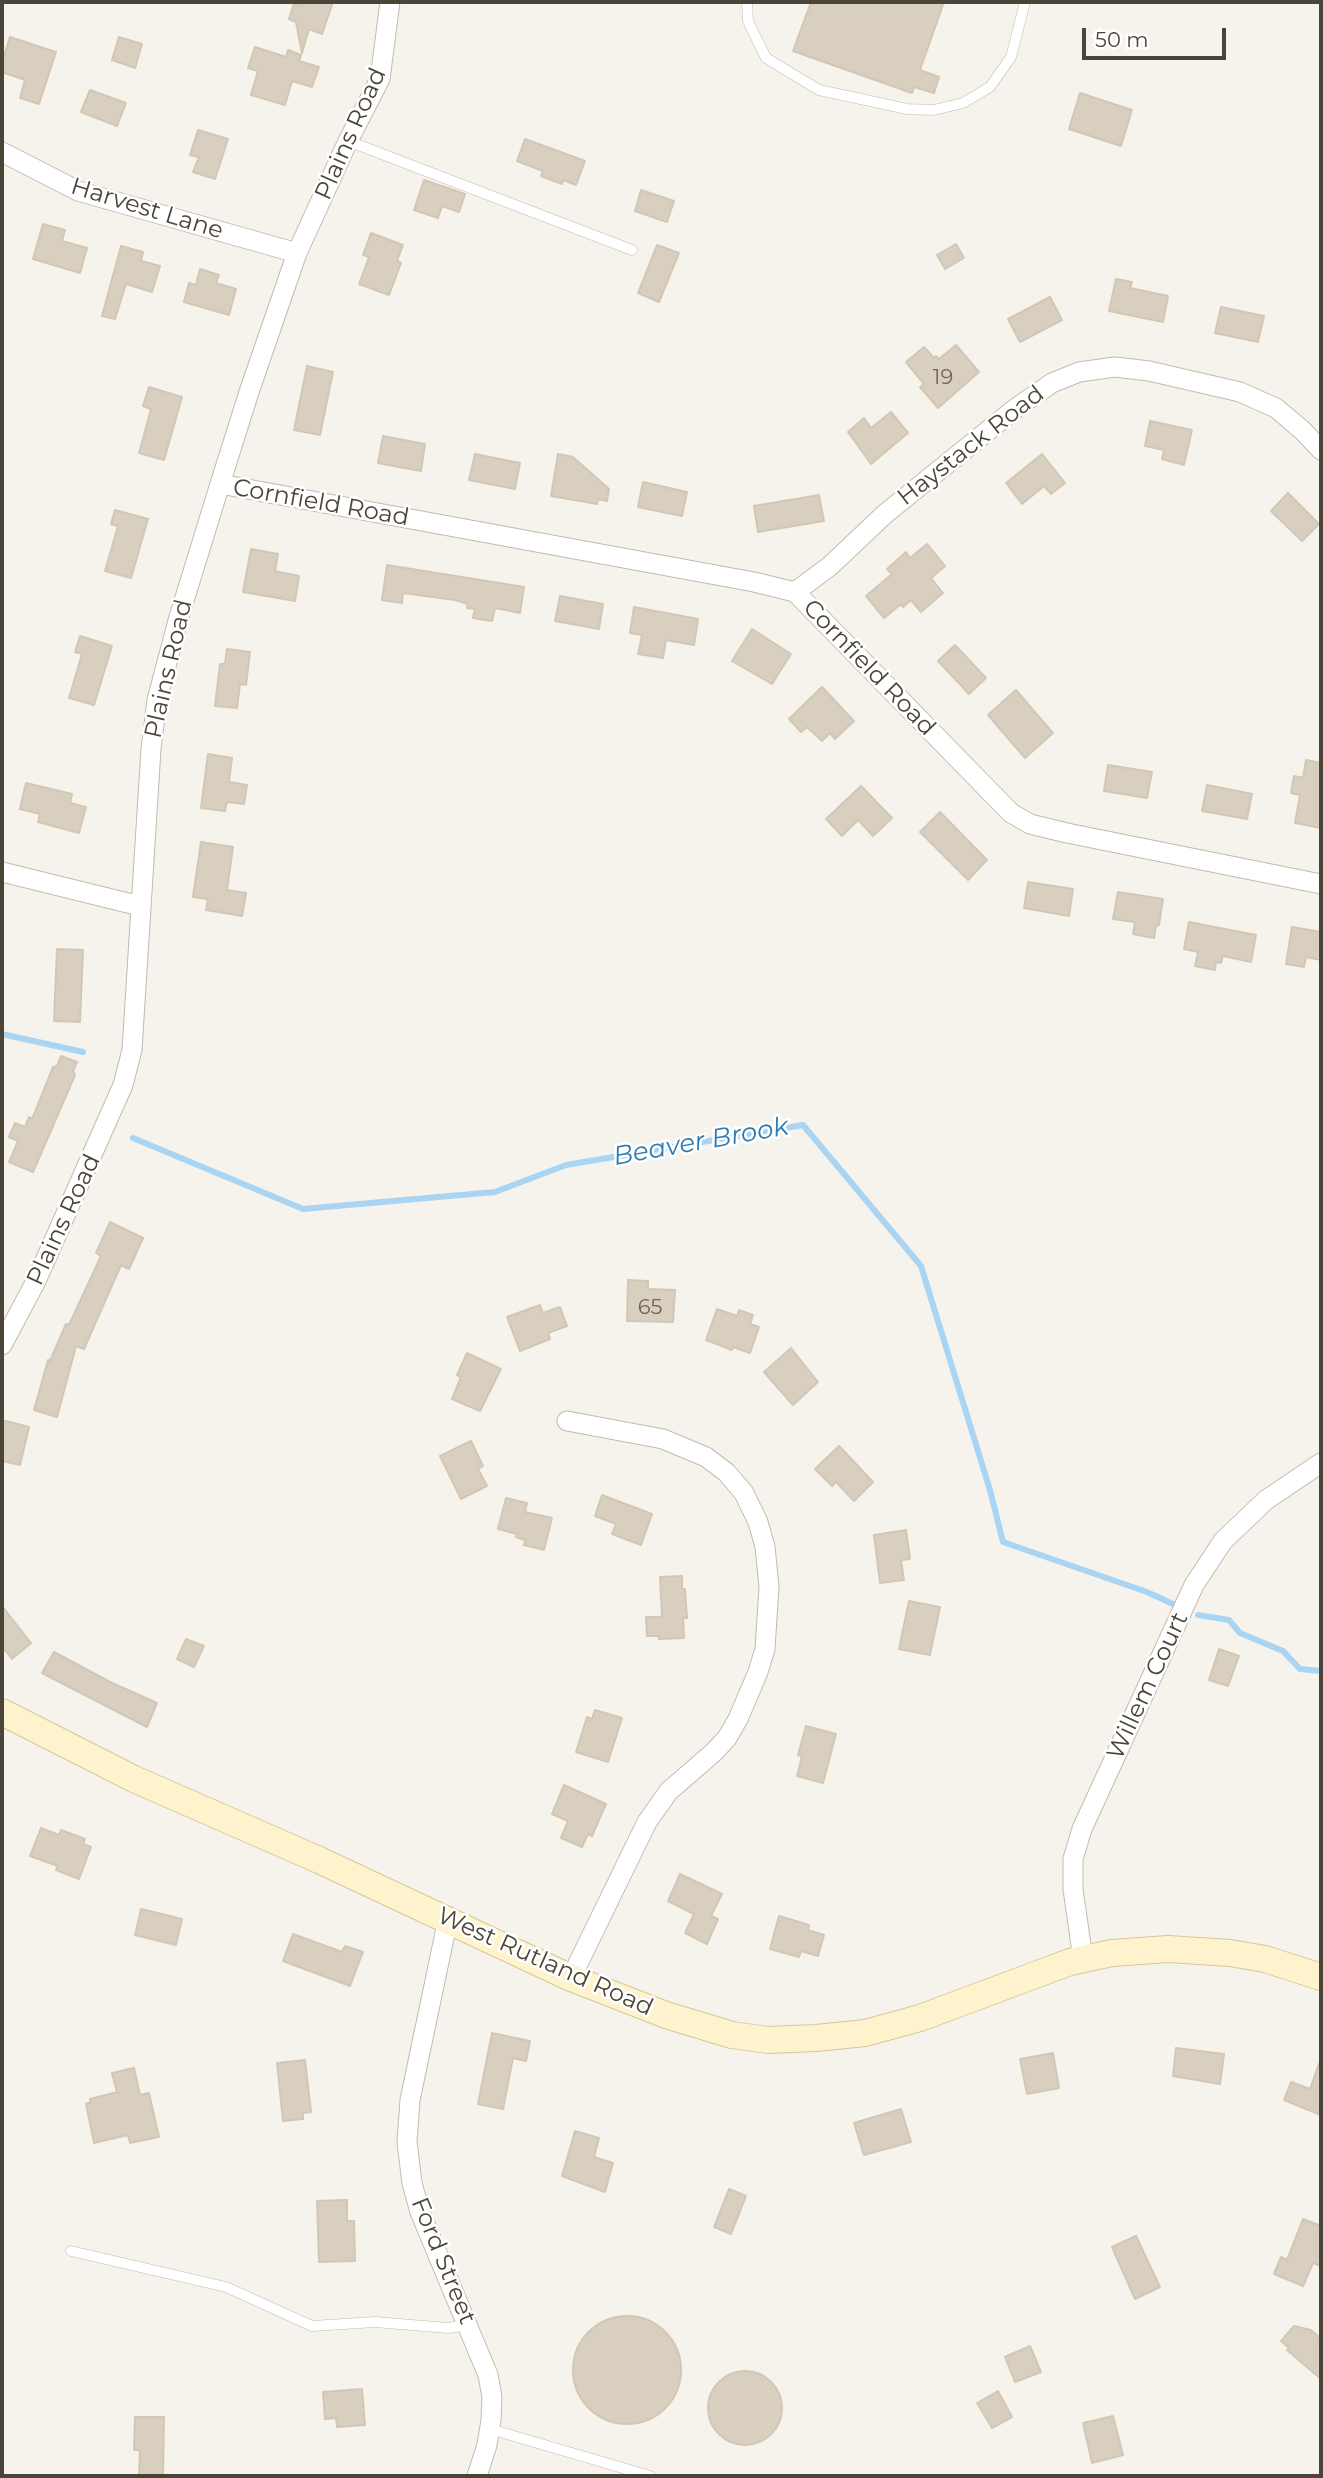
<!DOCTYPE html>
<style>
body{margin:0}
#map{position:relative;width:1323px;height:2478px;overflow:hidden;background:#f6f3ec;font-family:Montserrat,sans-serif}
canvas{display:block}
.frame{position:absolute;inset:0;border:4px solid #4b4439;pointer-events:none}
.scale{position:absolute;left:1082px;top:28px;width:144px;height:32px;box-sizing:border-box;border:4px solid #4b4439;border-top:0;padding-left:9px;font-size:21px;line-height:24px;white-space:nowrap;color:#4b4439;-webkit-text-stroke:5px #fff;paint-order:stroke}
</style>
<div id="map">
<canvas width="1323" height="2478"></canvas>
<div class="frame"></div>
<div class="scale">50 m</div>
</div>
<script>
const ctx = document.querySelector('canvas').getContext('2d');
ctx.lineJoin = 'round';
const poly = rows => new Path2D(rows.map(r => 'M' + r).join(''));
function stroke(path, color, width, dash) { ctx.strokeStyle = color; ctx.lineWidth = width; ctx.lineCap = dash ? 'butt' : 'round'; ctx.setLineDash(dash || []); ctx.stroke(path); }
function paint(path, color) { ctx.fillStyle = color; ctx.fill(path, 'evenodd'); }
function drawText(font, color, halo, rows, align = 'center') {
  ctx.font = font + ' Montserrat,sans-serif'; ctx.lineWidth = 5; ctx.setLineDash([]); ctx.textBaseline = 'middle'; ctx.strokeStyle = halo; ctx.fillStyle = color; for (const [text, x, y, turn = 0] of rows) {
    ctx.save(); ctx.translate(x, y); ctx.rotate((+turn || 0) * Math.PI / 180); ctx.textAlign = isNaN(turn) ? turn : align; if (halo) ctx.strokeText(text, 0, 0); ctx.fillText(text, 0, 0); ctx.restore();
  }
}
stroke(poly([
 [2,1034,83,1052],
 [133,1138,303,1209,495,1192,566,1165,803,1125,921,1266,990,1490,1003,1542,1147,1592,1175,1605],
 [1198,1615,1229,1620,1240,1633,1283,1651,1300,1669,1321,1671]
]), '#a9d4f2', 6);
const building = poly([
 [304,2,333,2,322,34,309,29,302,53,296,22,289,19,294,3,303,6,304,2],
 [811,2,944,2,920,70,939,77,934,93,914,87,912,93,793,51,811,2],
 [10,37,56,52,39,104,20,98,25,80,2,72,2,62,10,37],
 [119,37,142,44,135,68,112,60,119,37],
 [255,47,286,57,288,50,301,55,299,61,319,67,312,87,292,81,285,105,251,95,258,71,248,68,255,47],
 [90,90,126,103,117,126,81,112,90,90],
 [1080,93,1132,110,1121,146,1069,129,1080,93],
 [198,130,228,139,215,179,193,172,199,157,190,155,198,130],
 [525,139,585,161,576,185,563,180,562,184,541,176,543,171,517,161,525,139],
 [424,180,465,194,459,212,442,206,438,218,414,210,424,180],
 [641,190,674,201,667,222,635,211,641,190],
 [43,224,65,230,62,241,87,248,80,273,33,259,43,224],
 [371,233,403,245,397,261,401,263,389,295,359,284,369,257,363,255,371,233],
 [956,244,964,258,945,269,937,255,956,244],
 [657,245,679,253,659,302,638,293,657,245],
 [121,246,143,252,141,261,160,266,152,292,126,284,115,319,102,316,121,246],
 [200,269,219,275,216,283,236,289,229,315,184,302,189,283,196,285,200,269],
 [1116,279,1132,282,1130,288,1168,296,1163,322,1109,311,1116,279],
 [1050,297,1062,320,1020,342,1008,319,1050,297],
 [1221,307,1264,316,1258,342,1215,333,1221,307],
 [956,345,979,372,938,408,920,387,924,384,906,362,924,347,934,358,936,356,939,359,956,345],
 [307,366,333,372,320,435,294,430,307,366],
 [149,387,182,397,164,460,139,453,151,409,143,406,149,387],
 [891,412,908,433,871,464,848,432,864,418,871,428,891,412],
 [1150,421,1192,430,1184,465,1162,459,1164,450,1145,446,1150,421],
 [383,436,425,444,421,471,378,463,383,436],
 [475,454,520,463,515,489,469,480,475,454],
 [558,454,573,457,609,489,607,501,598,499,597,504,551,496,558,454],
 [1042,454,1065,483,1051,494,1044,486,1022,504,1006,483,1042,454],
 [643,482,687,492,682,516,638,507,643,482],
 [1288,493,1319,524,1302,541,1271,511,1288,493],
 [819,495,824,521,758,532,754,506,819,495],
 [115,510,148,519,131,578,105,571,118,526,111,524,115,510],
 [927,544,945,566,931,578,943,593,921,612,911,600,903,607,901,604,884,618,866,596,892,574,887,569,906,552,910,558,927,544],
 [251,549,278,554,275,571,299,576,295,601,243,592,251,549],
 [387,565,524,587,520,613,495,608,492,621,473,618,475,609,467,608,468,604,455,600,403,593,402,603,382,600,387,565],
 [560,596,603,604,599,629,555,621,560,596],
 [634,607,698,619,694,645,666,640,663,658,638,654,642,635,630,633,634,607],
 [752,629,791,654,772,684,732,661,752,629],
 [80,636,112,646,94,705,69,698,82,654,75,652,80,636],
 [955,645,986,678,969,694,938,661,955,645],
 [227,649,250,652,246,685,240,684,237,708,215,706,220,664,225,664,227,649],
 [822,687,854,721,835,739,830,733,822,741,807,727,801,732,789,719,822,687],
 [1016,690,1053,733,1025,758,988,715,1016,690],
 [208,754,232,758,229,782,247,785,244,804,227,802,225,811,201,808,208,754],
 [1306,760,1321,763,1321,828,1295,823,1300,795,1291,793,1294,776,1303,778,1306,760],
 [1108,765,1152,772,1147,798,1104,791,1108,765],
 [26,783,72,794,70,803,86,807,79,833,38,822,40,814,20,809,26,783],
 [1207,785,1252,794,1247,819,1202,811,1207,785],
 [861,786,892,818,873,836,858,820,842,836,826,819,861,786],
 [940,812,987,860,968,880,920,832,940,812],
 [201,842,233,847,227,890,246,893,242,916,206,910,208,899,193,897,201,842],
 [1028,882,1073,889,1069,916,1024,908,1028,882],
 [1118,892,1163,899,1159,925,1156,926,1154,938,1133,934,1135,922,1113,919,1118,892],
 [1189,922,1256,935,1251,962,1223,956,1221,963,1216,962,1215,970,1195,966,1198,952,1184,949,1189,922],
 [1292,927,1321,932,1321,960,1306,957,1304,967,1286,964,1292,927],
 [57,949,83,950,80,1022,54,1021,57,949],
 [61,1056,77,1062,73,1071,75,1075,33,1172,9,1162,18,1141,9,1137,15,1123,25,1127,29,1117,32,1119,53,1067,57,1066,61,1056],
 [110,1222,143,1238,129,1269,121,1265,84,1349,76,1346,57,1417,34,1410,48,1360,50,1361,66,1324,69,1325,101,1256,96,1253,110,1222],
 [628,1280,648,1281,648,1289,675,1290,673,1322,627,1321,628,1280],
 [540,1305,543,1313,560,1307,567,1326,548,1333,550,1339,520,1351,507,1317,540,1305],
 [717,1309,737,1316,739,1310,753,1315,750,1324,759,1327,750,1353,733,1347,732,1350,706,1340,717,1309],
 [791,1348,818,1382,793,1405,764,1372,791,1348],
 [467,1353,501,1369,480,1411,452,1399,461,1377,457,1375,467,1353],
 [2,1420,29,1427,20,1465,2,1461,2,1420],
 [471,1441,483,1466,478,1469,487,1486,461,1499,440,1456,471,1441],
 [839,1446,873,1482,854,1501,836,1482,832,1486,815,1469,839,1446],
 [602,1495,652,1514,641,1545,612,1534,616,1524,595,1516,602,1495],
 [506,1498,527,1503,525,1512,552,1518,544,1550,524,1545,525,1540,516,1537,517,1534,498,1529,506,1498],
 [906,1530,910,1559,901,1560,904,1580,880,1583,874,1535,906,1530],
 [682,1576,682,1589,685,1589,687,1618,683,1618,684,1638,659,1639,659,1636,647,1636,646,1617,662,1617,660,1577,682,1576],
 [909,1601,940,1607,930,1655,899,1649,909,1601],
 [2,1606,31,1643,12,1659,2,1646,2,1606],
 [186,1639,204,1646,194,1667,177,1659,186,1639],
 [1219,1649,1239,1656,1228,1686,1209,1680,1219,1649],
 [54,1652,110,1682,157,1703,147,1727,42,1673,54,1652],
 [595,1710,622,1718,608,1762,576,1752,587,1717,592,1719,595,1710],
 [806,1726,836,1734,823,1783,797,1776,802,1756,798,1755,806,1726],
 [564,1785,606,1804,592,1836,588,1834,582,1847,561,1838,568,1821,552,1814,564,1785],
 [41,1828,59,1835,61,1830,85,1839,83,1844,91,1847,79,1879,56,1870,58,1866,30,1856,41,1828],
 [680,1874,722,1894,711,1916,718,1919,707,1944,685,1933,694,1914,668,1901,680,1874],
 [141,1909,182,1919,176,1945,135,1935,141,1909],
 [779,1916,809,1925,808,1930,824,1935,818,1956,801,1951,799,1957,770,1949,779,1916],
 [293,1934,342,1952,345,1946,363,1952,350,1986,283,1961,293,1934],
 [492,2033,530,2041,526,2061,513,2058,503,2109,478,2104,492,2033],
 [1176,2048,1224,2054,1220,2084,1173,2076,1176,2048],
 [1053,2053,1059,2088,1027,2094,1020,2059,1053,2053],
 [305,2060,311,2112,303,2113,303,2119,283,2121,277,2063,305,2060],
 [1320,2061,1321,2062,1321,2115,1284,2100,1291,2082,1310,2089,1320,2061],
 [134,2068,140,2095,149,2093,159,2137,130,2143,128,2135,94,2143,86,2104,91,2102,90,2099,117,2092,112,2073,134,2068],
 [901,2109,911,2142,864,2155,854,2123,901,2109],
 [575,2131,599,2138,594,2157,613,2163,605,2192,562,2176,575,2131],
 [729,2189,746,2196,731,2234,714,2227,729,2189],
 [347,2200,347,2221,354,2221,355,2261,319,2262,317,2201,347,2200],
 [1303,2219,1321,2226,1321,2266,1313,2263,1303,2286,1274,2274,1281,2257,1287,2260,1303,2219],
 [1136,2236,1160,2287,1135,2299,1112,2247,1136,2236],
 '573 2370a54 54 0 1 1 108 0a54 54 0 1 1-108 0Z',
 [1294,2326,1311,2330,1321,2339,1321,2379,1287,2350,1289,2348,1281,2341,1294,2326],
 [1030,2346,1041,2372,1015,2382,1005,2357,1030,2346],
 '708 2408a37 37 0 1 1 74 0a37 37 0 1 1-74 0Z',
 [362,2389,365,2425,337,2427,336,2418,325,2419,323,2392,362,2389],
 [998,2391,1012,2417,992,2428,977,2403,998,2391],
 [1113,2416,1123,2455,1092,2463,1083,2423,1113,2416],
 [135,2417,164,2417,163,2476,139,2476,140,2450,134,2450,135,2417]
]);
paint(building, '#d8cfc1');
stroke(building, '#d3c7b4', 2);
const lane = poly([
 [747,2,748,21,766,58,819,90,907,109,934,110,963,103,990,87,1011,57,1025,2],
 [348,141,632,250],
 [71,2251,226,2287,312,2326,375,2322,448,2328,468,2325],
 [490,2429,650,2476]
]);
const street = poly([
 [2,152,78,191,297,253],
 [220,484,754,582,795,592,1011,813,1030,824,1067,833,1321,884],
 [795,592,830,566,885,514,1016,408,1052,383,1079,372,1115,367,1149,371,1240,392,1276,408,1302,430,1321,450],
 [2,872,140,906],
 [2,1345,36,1281,123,1085,132,1050,151,749,157,700,179,617,220,484,250,389,297,253,348,141,380,79,390,2],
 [567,1421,663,1439,706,1457,726,1472,744,1493,758,1522,765,1547,769,1587,765,1649,758,1672,738,1719,727,1738,714,1752,669,1791,647,1822,571,1978],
 [448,1919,410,2100,407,2142,412,2183,420,2212,488,2375,492,2397,491,2420,487,2445,477,2476],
 [1083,1959,1073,1889,1073,1859,1082,1829,1194,1585,1223,1541,1266,1500,1321,1463]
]);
const secondary = poly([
 [2,1712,134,1779,319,1860,571,1978,666,2015,732,2035,768,2040,816,2038,865,2033,920,2018,1070,1962,1112,1953,1168,1949,1230,1953,1265,1959,1321,1977]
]);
stroke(lane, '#c2bbae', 11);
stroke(street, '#c2bbae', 21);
stroke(secondary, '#d6c79b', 28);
stroke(lane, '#fff', 10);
stroke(street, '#fff', 19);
stroke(secondary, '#fff3cd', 26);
drawText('21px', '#6e675b', null, [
 ["19",943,378],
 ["65",650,1308]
]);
drawText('24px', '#4b4439', '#fff', [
 ["Plains Road",351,134,-66],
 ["Harvest Lane",147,209,17],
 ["Haystack Road",971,446,-38],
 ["Cornfield Road",321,503,10],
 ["Cornfield Road",869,668,46],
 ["Plains Road",169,669,-77],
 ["Plains Road",64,1220,-65],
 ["Willem Court",1148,1686,-65],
 ["West Rutland Road",545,1962,24],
 ["Ford Street",443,2261,68]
]);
drawText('italic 26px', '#2e7ab2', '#fff', [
 ["Beaver Brook",701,1142,-10]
]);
</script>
